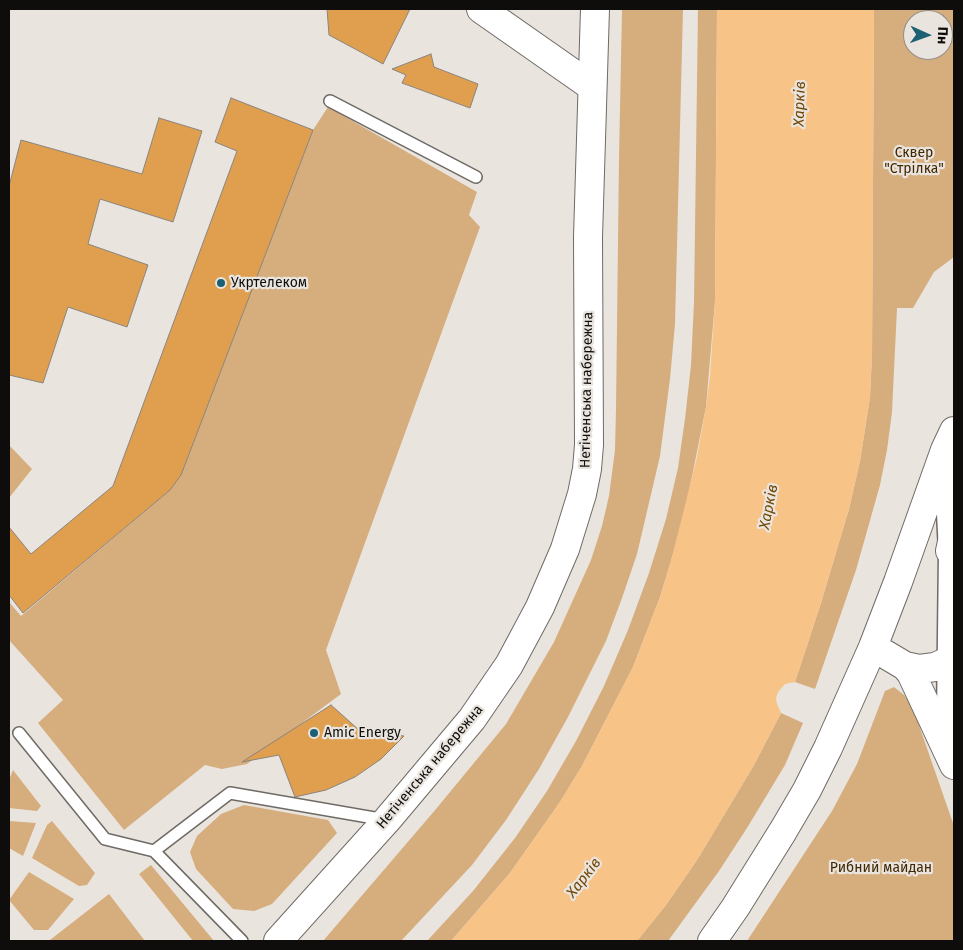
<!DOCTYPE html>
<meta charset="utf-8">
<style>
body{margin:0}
#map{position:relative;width:963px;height:950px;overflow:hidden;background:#eae4de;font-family:"Fira Sans",sans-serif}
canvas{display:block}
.frame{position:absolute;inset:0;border:10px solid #0e0d0b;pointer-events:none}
.north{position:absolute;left:903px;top:10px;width:50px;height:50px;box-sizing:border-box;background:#eae4de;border:1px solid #928e8a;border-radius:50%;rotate:92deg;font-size:14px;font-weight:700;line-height:20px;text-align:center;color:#0e0d0b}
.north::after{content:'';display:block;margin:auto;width:18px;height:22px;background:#1c6073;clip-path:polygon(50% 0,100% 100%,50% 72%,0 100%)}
</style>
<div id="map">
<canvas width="963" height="950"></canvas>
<div class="frame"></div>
<div class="north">Пн</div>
</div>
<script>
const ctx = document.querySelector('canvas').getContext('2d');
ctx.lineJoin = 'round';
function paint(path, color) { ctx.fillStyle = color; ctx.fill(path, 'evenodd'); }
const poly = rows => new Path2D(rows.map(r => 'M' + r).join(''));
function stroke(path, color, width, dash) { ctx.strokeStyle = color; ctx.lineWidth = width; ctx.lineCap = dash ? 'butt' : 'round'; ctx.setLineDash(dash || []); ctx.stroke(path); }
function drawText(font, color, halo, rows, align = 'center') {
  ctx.font = font + ' "Fira Sans",sans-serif'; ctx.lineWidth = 4.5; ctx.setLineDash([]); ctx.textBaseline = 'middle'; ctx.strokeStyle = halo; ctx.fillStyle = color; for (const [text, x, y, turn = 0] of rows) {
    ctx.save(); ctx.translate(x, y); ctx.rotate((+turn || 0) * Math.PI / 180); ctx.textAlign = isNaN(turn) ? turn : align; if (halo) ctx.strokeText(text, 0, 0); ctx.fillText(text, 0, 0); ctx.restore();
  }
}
paint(poly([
 [622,9,683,9,675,324,670,379,660,456,637,554,622,598,606,641,568,717,539,769,506,820,472,865,401,941,323,941,436,809,506,724,554,642,591,560,602,526,609,496,615,450,616,409,619,159],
 [698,9,717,9,715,301,706,407,686,506,671,561,660,597,633,667,582,766,560,802,510,873,451,941,427,941,473,891,515,838,547,791,576,741,604,686,628,630,649,573,666,519,678,468,685,419,691,365,694,302],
 [874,9,954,9,954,257,934,272,913,308,897,308,892,412,887,450,880,485,856,570,815,689,795,682,821,603,849,509,860,461,870,397,872,354],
 [913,20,943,20,943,50,913,50],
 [328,107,477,192,469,215,480,227,326,650,341,694,247,764,222,769,205,765,124,830,38,723,63,700,9,640,9,602,21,616,170,490,181,475,313,130],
 [9,445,32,469,9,498],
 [894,687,904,695,913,708,954,826,954,941,747,941,832,811,857,764,885,691],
 [781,713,803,723,785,765,747,828,719,871,668,941,637,941,666,905,697,860,754,765],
 [13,770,41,806,37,811,9,808,9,780],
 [244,805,328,820,337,833,272,904,254,911,233,909,196,869,190,852,197,836,221,814],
 [9,821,36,823,23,856,9,848],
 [52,821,95,873,87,885,79,886,32,858,47,825],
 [151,865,214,941,193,941,139,874],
 [29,872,74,899,48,930,34,930,9,900],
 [109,894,145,941,50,941,50,940]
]), '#d6ad7d');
paint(poly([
 [717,9,874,9,872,354,870,397,860,461,849,509,821,603,795,682,785,684,778,692,776,698,777,704,781,713,754,765,697,860,666,905,637,941,451,941,510,873,560,802,582,766,633,667,660,597,671,561,697,457,706,407,710,377,715,301]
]), '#f7c386');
const building = poly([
 [327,9,410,9,383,64,329,35,327,9],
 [431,54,434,67,478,84,470,108,402,83,406,75,392,69,431,54],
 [231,98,313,130,181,475,170,490,23,613,9,595,9,527,31,554,113,486,237,151,215,142,231,98],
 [159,118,202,131,173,222,100,199,88,244,148,265,127,327,68,307,43,383,9,375,9,186,21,140,142,174,159,118],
 [331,705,359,730,404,736,381,759,355,777,326,790,295,797,279,755,242,762,331,705]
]);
paint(building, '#df9f4f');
stroke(building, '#89847f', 1);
const service = poly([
 [330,101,476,177],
 [19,733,105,839,154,851,242,941],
 [154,851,230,793,386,820]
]);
const minor = poly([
 [945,458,950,551,948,717,952,750]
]);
const tertiary = poly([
 [950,551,954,533],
 [873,647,905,666,911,673,954,765],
 [905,666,919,669,935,667,948,661],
 [712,941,735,908,783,831,807,790,828,748,873,647,898,582,945,450,954,431]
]);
const secondary = poly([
 [481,9,591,86]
]);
const primary = poly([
 [278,941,387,820,472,719,509,665,524,637,540,607,565,549,582,494,587,469,589,445,588,237,595,9]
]);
stroke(service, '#6f6a65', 14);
stroke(minor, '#6f6a65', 25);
stroke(tertiary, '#6f6a65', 30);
stroke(secondary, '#6f6a65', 30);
stroke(primary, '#6f6a65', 30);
stroke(service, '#fff', 11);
stroke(minor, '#fff', 22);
stroke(tertiary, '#fff', 28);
stroke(secondary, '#fff', 28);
stroke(primary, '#fff', 28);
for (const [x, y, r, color] of [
 [221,283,5,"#1c6073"],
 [314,733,5,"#1c6073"]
]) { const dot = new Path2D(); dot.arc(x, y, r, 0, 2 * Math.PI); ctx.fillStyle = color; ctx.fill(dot); stroke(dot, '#eae4de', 2); }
drawText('14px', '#402703', '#eae4de', [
 ["Сквер",914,153],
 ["\"Стрілка\"",914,169],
 ["Рибний майдан",881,868]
]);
drawText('14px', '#0e0d0b', '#eae4de', [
 ["Укртелеком",231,283],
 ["Amic Energy",324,733]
], 'left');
drawText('14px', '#0e0d0b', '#eae4de', [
 ["Нетіченська набережна",587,390,-89],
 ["Нетіченська набережна",430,767,-50]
]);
drawText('italic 15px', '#714705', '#eae4de', [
 ["Харків",800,104,-88],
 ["Харків",769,507,-79],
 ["Харків",584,878,-52]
]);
</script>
